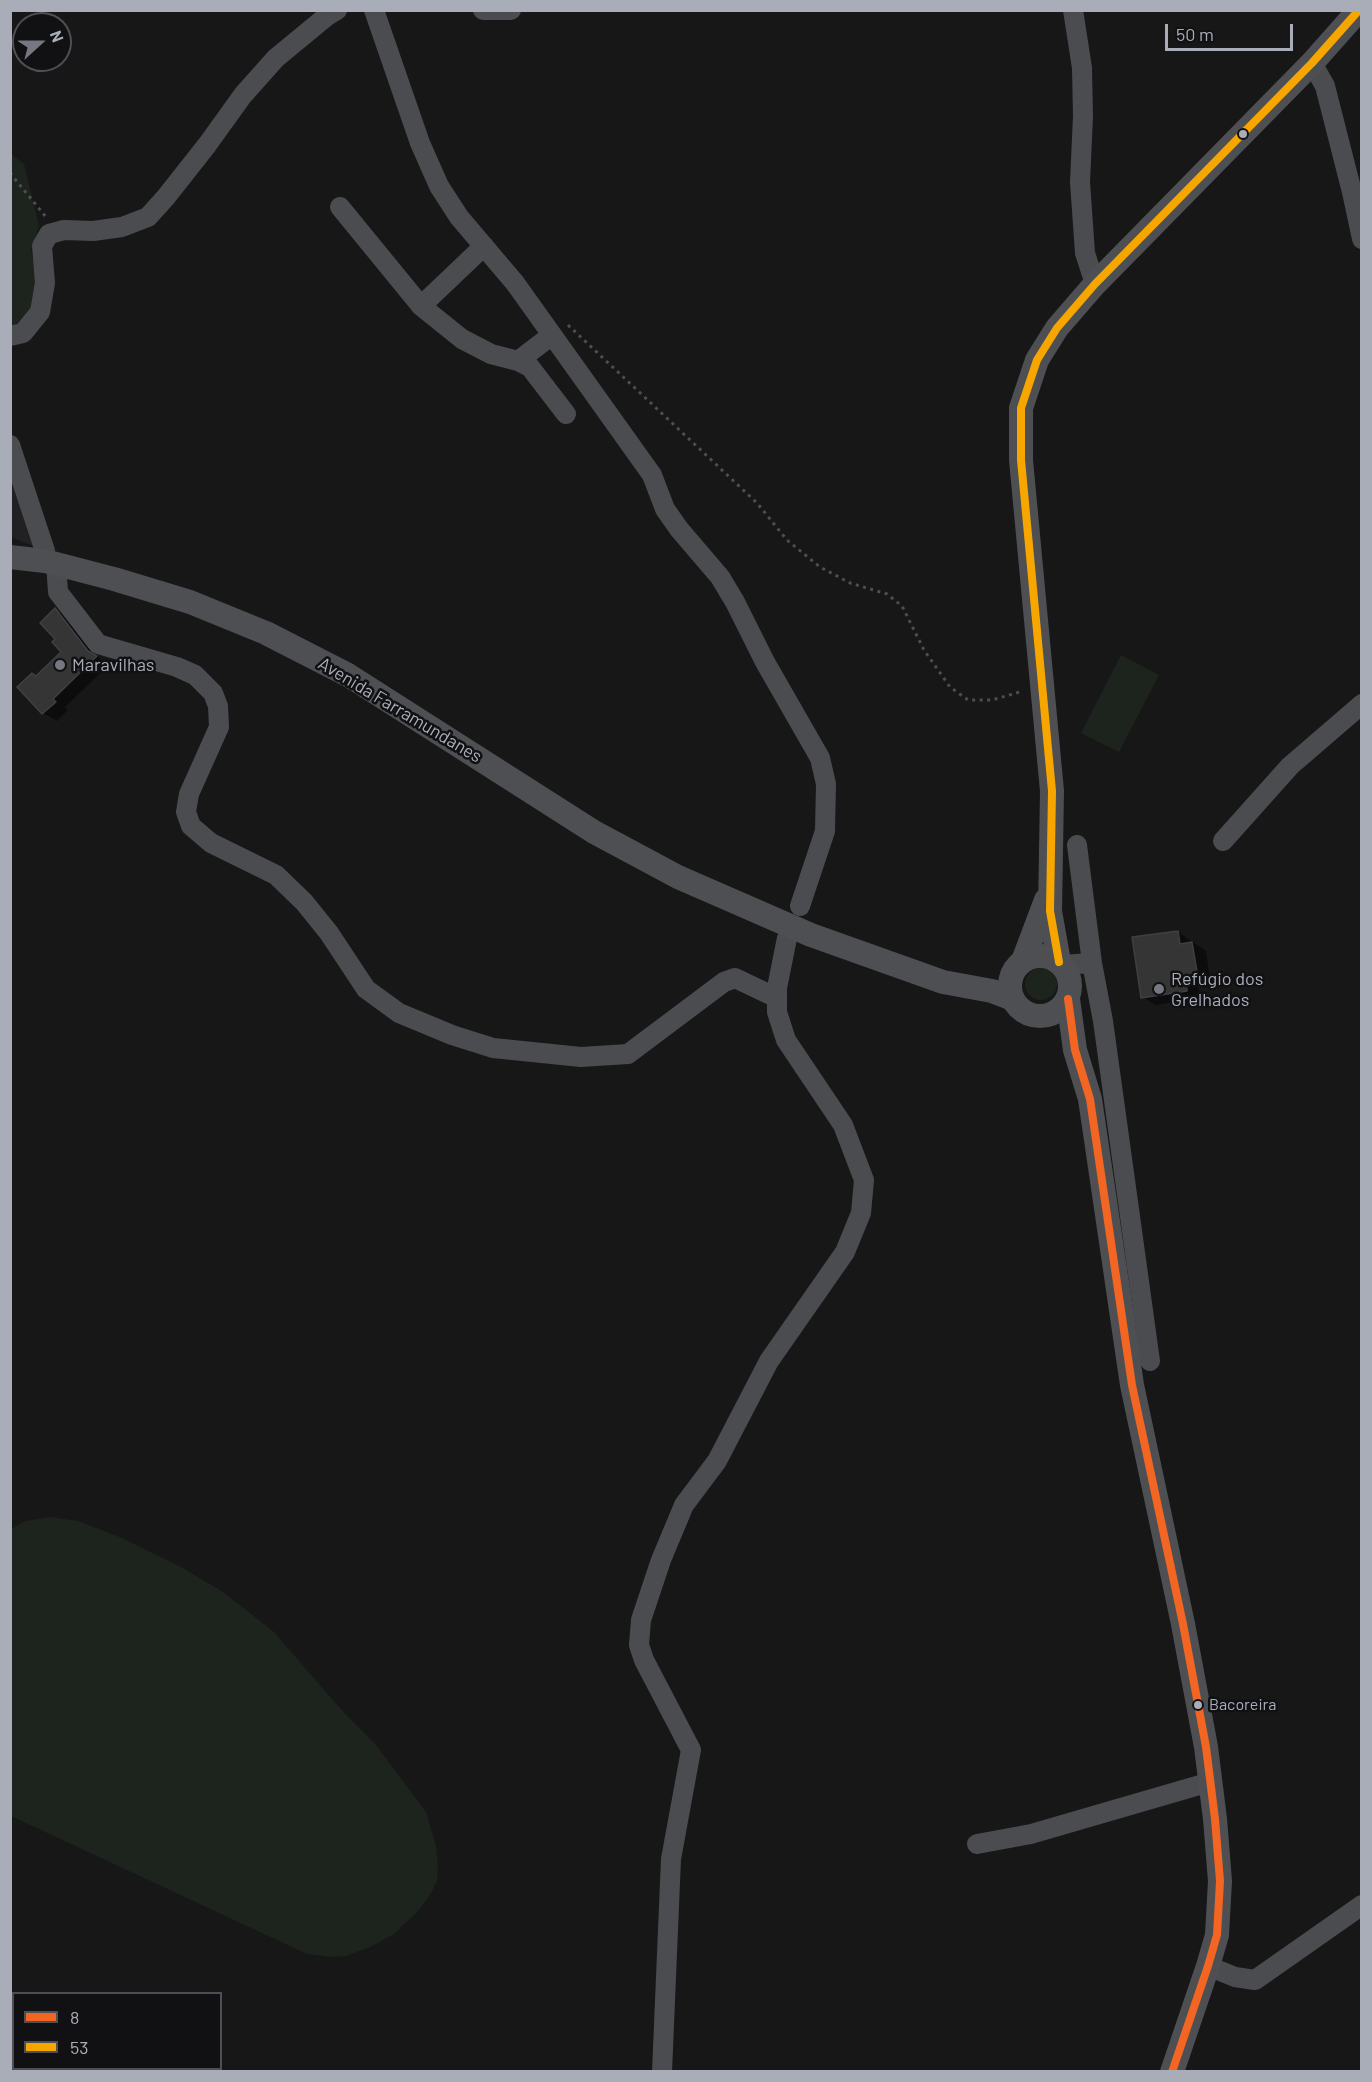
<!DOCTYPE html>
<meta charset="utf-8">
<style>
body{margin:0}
#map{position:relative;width:1372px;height:2082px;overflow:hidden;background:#171717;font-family:Barlow,sans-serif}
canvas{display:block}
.frame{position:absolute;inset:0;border:12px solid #a8adb8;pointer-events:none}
.legend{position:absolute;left:12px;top:1992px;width:210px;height:78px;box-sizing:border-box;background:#111113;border:2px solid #4d4f55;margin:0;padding:8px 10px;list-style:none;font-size:18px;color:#a8adb8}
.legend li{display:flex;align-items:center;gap:12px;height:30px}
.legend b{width:30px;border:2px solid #4d4f55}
.north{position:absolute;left:12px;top:12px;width:60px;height:60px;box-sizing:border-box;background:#111113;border:2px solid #4d4f55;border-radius:50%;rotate:69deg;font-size:16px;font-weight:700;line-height:24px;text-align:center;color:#a8adb8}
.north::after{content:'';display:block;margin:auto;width:21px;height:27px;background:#757880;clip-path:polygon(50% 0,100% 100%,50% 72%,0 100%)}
.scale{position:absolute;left:1165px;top:24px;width:128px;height:27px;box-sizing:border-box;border:3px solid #a8adb8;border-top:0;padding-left:8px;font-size:18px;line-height:21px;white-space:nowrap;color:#a8adb8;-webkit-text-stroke:4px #111113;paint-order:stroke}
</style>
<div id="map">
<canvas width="1372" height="2082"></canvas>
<div class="frame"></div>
<ul class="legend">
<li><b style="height:8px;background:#f26522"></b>8</li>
<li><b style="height:8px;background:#f7a600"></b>53</li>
</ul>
<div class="north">N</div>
<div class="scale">50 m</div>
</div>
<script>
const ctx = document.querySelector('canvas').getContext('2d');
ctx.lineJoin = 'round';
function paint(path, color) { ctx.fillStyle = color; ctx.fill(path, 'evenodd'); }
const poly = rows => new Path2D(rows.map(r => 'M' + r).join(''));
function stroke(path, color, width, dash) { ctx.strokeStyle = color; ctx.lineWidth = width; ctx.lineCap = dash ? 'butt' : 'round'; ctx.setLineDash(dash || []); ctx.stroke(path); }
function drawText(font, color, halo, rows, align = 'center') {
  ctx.font = font + ' Barlow,sans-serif'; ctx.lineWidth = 5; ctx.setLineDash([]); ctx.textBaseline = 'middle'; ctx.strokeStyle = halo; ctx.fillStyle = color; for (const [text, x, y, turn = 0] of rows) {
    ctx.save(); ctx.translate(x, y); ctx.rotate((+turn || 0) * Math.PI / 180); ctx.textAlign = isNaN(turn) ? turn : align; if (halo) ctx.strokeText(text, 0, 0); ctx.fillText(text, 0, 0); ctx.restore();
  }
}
paint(poly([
 [10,452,45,551,11,537]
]), '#212123');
paint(poly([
 [11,154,24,164,39,226,31,250,37,281,34,304,25,321,11,331],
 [1121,655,1159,675,1119,752,1081,733],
 '1025 984a16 16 0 1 1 32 0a16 16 0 1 1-32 0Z',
 [50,1517,78,1521,122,1538,181,1567,223,1592,274,1632,338,1706,376,1745,426,1812,436,1846,438,1866,437,1881,431,1893,420,1909,394,1934,370,1947,346,1956,333,1957,307,1954,11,1816,11,1529,26,1521]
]), '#1d241e');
paint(poly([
 [55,610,69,617,102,661,109,665,65,707,68,710,57,721,43,713,36,677,63,652,57,639],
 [1178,932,1206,951,1211,985,1198,986,1200,998,1156,1005,1142,997]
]), '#0007');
const building = poly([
 [55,608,88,651,97,656,53,699,56,702,42,714,17,687,32,673,36,676,61,652,52,642,55,639,40,623,55,608],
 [1178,931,1180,944,1192,942,1198,978,1186,979,1187,991,1141,998,1132,937,1178,931]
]);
paint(building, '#353536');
stroke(building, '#3f4043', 1.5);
stroke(poly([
 [10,173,46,217],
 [568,325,757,503,787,540,820,567,850,583,887,594,902,606,924,650,950,687,968,700,992,700,1023,691]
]), '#4d4e52', 3, [3, 4.5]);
stroke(poly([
 [374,10,420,143,439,186,459,217,515,283,652,475,665,509,679,529,720,577,735,602,765,662,820,758,826,784,825,831,800,906],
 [483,10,511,10],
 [1073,10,1082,68,1083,116,1080,182,1085,253,1095,284],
 [1312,63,1325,86,1352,192,1362,239],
 [340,207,421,306,462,339,491,354,518,361,530,367,566,414],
 [421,306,484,246],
 [10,336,23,333,40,312,45,283,42,246,49,234,64,230,93,231,122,227,148,217,166,197,207,145,243,95,276,58,327,16,337,10],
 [518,361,552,335],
 [10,445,45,551,45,561],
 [56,563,58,592,98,644,177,667,195,675,213,693,218,706,219,727,189,794,186,812,191,826,211,843,276,875,304,902,329,933,366,989,399,1013,452,1035,493,1048,581,1057,628,1054,724,982,735,978,777,998],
 [1223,841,1290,766,1362,704],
 [1077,845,1092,963,1103,1021,1150,1361],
 [1061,965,1092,963],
 [977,1844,1031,1834,1210,1782],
 [1208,1966,1235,1977,1255,1980,1362,1905],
 [662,2072,671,1859,691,1750,644,1660,639,1645,641,1620,661,1560,684,1505,717,1461,769,1361,845,1252,861,1213,864,1180,843,1125,786,1040,777,1012,777,988,787,938]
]), '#4b4c50', 20);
stroke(poly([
 [10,557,45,561,114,579,190,602,266,633,348,675,594,832,678,877,811,935,943,982,992,991,1013,999],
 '1010 986a30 30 0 1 1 60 0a30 30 0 1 1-60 0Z',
 [1023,961,1046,900],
 [1059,962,1050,911,1052,791,1021,460,1021,408,1037,360,1057,328,1095,284,1312,63,1359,10],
 [1068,999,1075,1050,1090,1099,1132,1385,1183,1624,1206,1747,1215,1819,1220,1881,1217,1935,1208,1966,1172,2072]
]), '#4d4f52', 24);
stroke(poly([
 [1068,999,1075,1050,1090,1099,1132,1385,1183,1624,1206,1747,1215,1819,1220,1881,1217,1935,1208,1966,1172,2072]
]), '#f26522', 8);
stroke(poly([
 [1059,962,1050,911,1052,791,1021,460,1021,408,1037,360,1057,328,1095,284,1312,63,1359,10]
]), '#f7a600', 8);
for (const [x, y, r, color] of [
 [1243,134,5,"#a8adb8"],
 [60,665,6,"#757880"],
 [1159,989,6,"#757880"],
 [1198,1705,5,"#a8adb8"]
]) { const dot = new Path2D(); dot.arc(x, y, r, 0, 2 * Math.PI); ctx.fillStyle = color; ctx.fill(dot); stroke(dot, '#111113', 2); }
drawText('16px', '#a8adb8', '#111113', [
 ["Bacoreira",1209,1705]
], 'left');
drawText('18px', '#a8adb8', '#111113', [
 ["Maravilhas",72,665],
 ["Refúgio dos",1171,979],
 ["Grelhados",1171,1000]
], 'left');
drawText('18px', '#a8adb8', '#111113', [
 ["Avenida Farramundanes",400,710,31]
]);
</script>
